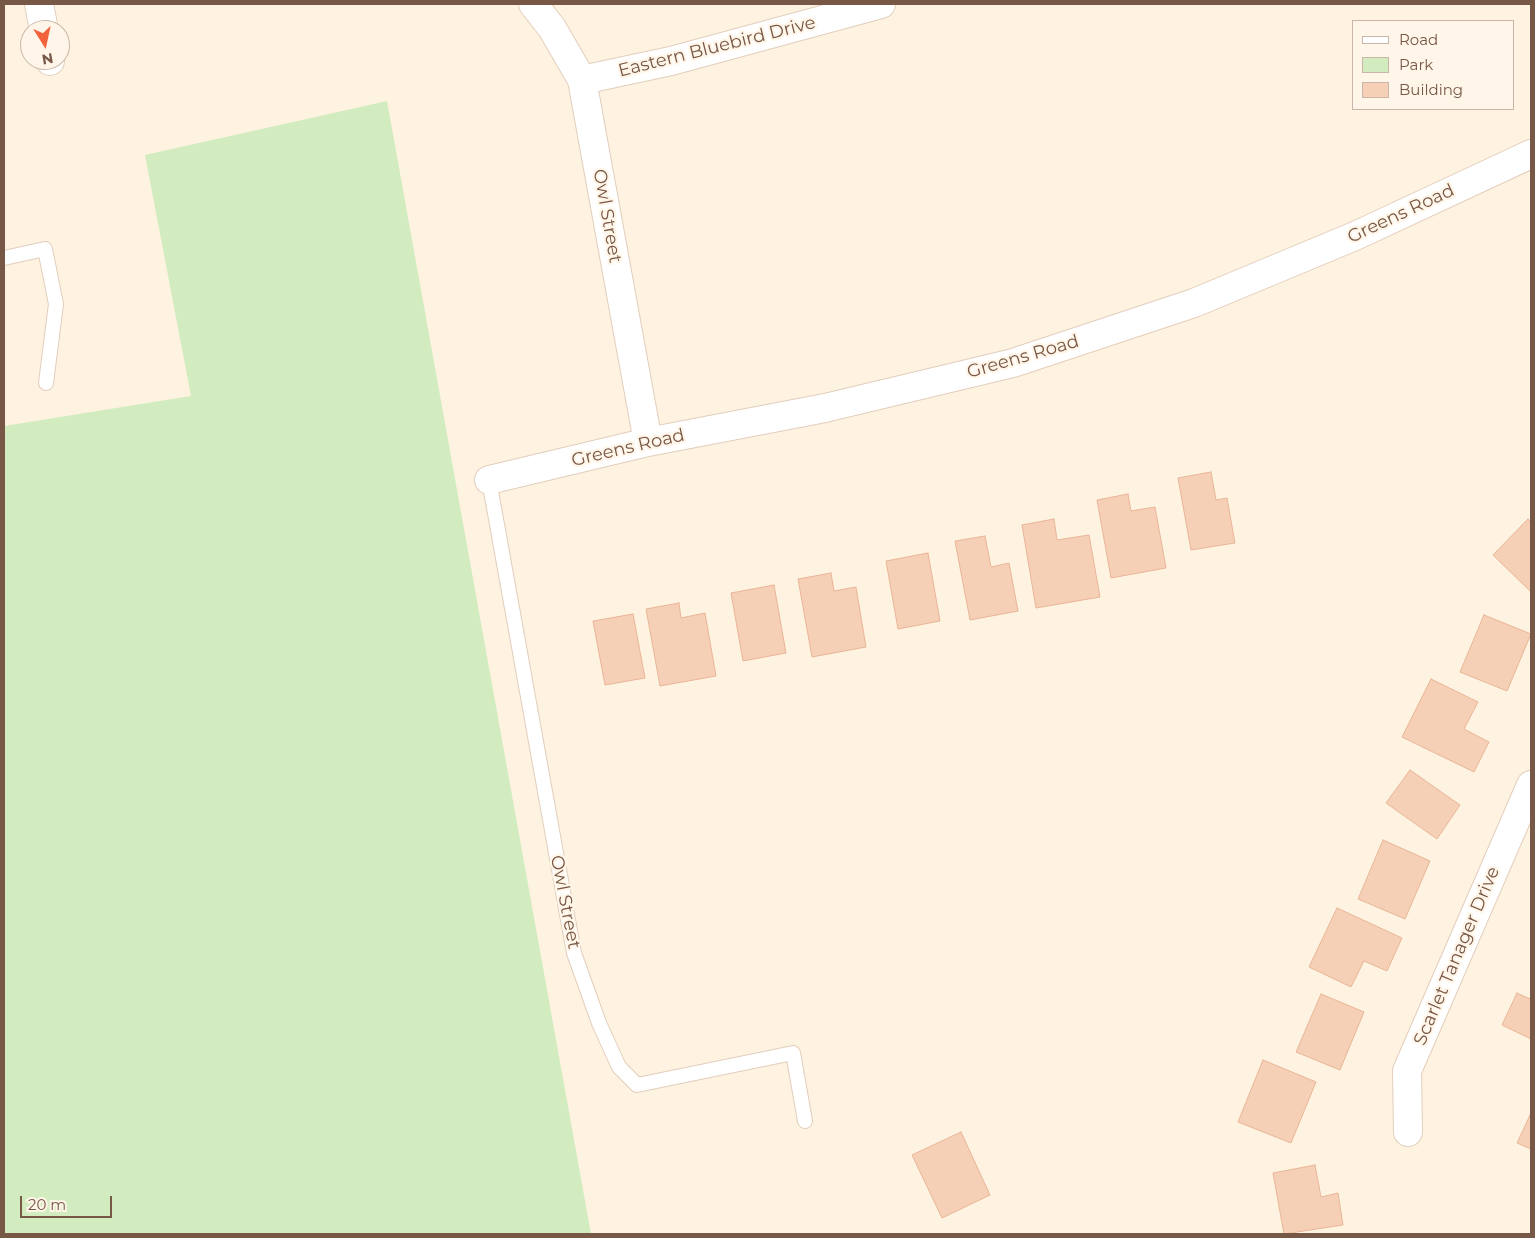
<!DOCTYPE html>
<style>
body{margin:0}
#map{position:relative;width:1535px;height:1238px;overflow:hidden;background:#fef2e1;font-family:Montserrat,sans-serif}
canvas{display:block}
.frame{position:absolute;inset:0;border:5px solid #775746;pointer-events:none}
.legend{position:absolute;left:1352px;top:20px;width:162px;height:90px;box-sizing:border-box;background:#fff6e9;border:1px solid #c9b6a8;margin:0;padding:6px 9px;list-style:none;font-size:15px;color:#775746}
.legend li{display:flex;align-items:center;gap:10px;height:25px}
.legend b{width:25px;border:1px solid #c9b6a8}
.north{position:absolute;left:20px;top:20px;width:50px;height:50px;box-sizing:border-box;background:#fff6e9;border:1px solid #c9b6a8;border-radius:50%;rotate:170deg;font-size:14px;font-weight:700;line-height:20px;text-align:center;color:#775746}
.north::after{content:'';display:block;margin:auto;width:18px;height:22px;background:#f2633c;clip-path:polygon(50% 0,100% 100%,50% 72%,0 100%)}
.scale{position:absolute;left:20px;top:1196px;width:92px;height:22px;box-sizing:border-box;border:2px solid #775746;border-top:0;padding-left:6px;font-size:15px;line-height:18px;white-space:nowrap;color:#775746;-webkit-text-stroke:4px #fff6e9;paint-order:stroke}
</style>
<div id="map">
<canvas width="1535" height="1238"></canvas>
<div class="frame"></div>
<ul class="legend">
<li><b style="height:6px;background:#fff"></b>Road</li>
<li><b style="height:14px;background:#d2ecbf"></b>Park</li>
<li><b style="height:14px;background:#f5cfb6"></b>Building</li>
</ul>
<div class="north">N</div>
<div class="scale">20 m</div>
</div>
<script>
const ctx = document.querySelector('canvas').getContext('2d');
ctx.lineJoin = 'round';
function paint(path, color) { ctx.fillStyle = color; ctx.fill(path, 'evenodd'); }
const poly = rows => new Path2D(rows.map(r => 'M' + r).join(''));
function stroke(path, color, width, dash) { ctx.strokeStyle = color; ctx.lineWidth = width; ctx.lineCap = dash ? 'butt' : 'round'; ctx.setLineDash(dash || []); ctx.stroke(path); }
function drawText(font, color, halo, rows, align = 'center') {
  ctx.font = font + ' Montserrat,sans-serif'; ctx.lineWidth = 4.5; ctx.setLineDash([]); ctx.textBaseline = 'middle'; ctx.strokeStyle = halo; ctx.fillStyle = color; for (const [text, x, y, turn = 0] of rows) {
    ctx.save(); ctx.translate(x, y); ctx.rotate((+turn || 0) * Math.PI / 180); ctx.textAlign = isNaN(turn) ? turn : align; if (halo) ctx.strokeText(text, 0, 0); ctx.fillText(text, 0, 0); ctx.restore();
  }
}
paint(poly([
 [387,101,591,1234,4,1234,4,426,191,396,145,155]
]), '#d2ecbf');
const building = poly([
 [1211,472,1216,500,1227,498,1235,543,1191,550,1178,478,1211,472],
 [1128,494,1131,511,1155,507,1166,568,1111,578,1097,500,1128,494],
 [1054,519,1057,540,1089,535,1100,597,1036,608,1022,525,1054,519],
 [1528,519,1531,522,1531,592,1493,555,1528,519],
 [985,536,991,567,1009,563,1018,611,970,620,955,541,985,536],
 [928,553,940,621,898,629,886,561,928,553],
 [831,573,834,591,856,587,866,647,812,657,798,579,831,573],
 [774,585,786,653,743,661,731,593,774,585],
 [679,603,681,618,705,613,716,676,660,686,646,609,679,603],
 [633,614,645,678,605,685,593,621,633,614],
 [1484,615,1531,634,1507,691,1460,672,1484,615],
 [1431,679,1478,702,1464,729,1489,742,1474,772,1402,737,1431,679],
 [1410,770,1460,805,1437,839,1386,803,1410,770],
 [1383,840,1430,861,1405,919,1358,899,1383,840],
 [1337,908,1402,938,1387,971,1364,961,1351,987,1309,967,1337,908],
 [1517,993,1530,999,1531,995,1531,1039,1502,1025,1517,993],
 [1321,994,1364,1012,1340,1070,1296,1052,1321,994],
 [1263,1060,1316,1082,1291,1143,1238,1122,1263,1060],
 [1531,1113,1531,1149,1517,1143,1531,1113],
 [961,1132,990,1195,942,1218,912,1155,961,1132],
 [1315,1165,1321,1197,1338,1193,1343,1225,1284,1234,1273,1173,1315,1165]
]);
paint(building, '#f5cfb6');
stroke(building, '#e9b596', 1);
const service = poly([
 [4,258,45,249,56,304,46,383],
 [489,480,574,953,599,1023,619,1067,637,1085,793,1053,805,1121]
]);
const minor = poly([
 [39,4,44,30],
 [533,4,552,28,582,80,648,442],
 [50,60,50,61],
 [582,80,671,61,881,4],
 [489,480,648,442,825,408,1013,363,1194,303,1355,236,1531,154],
 [1408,1132,1407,1071,1531,785]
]);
stroke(service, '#e3cebc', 16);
stroke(minor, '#e3cebc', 30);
stroke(service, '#fff', 14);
stroke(minor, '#fff', 28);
drawText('18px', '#775746', '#fff6e9', [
 ["Eastern Bluebird Drive",717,47,-14],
 ["Greens Road",1401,214,-25],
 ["Owl Street",607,216,80],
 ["Greens Road",1023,357,-16],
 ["Greens Road",628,448,-13],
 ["Owl Street",565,902,79],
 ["Scarlet Tanager Drive",1457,956,-67]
]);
</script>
